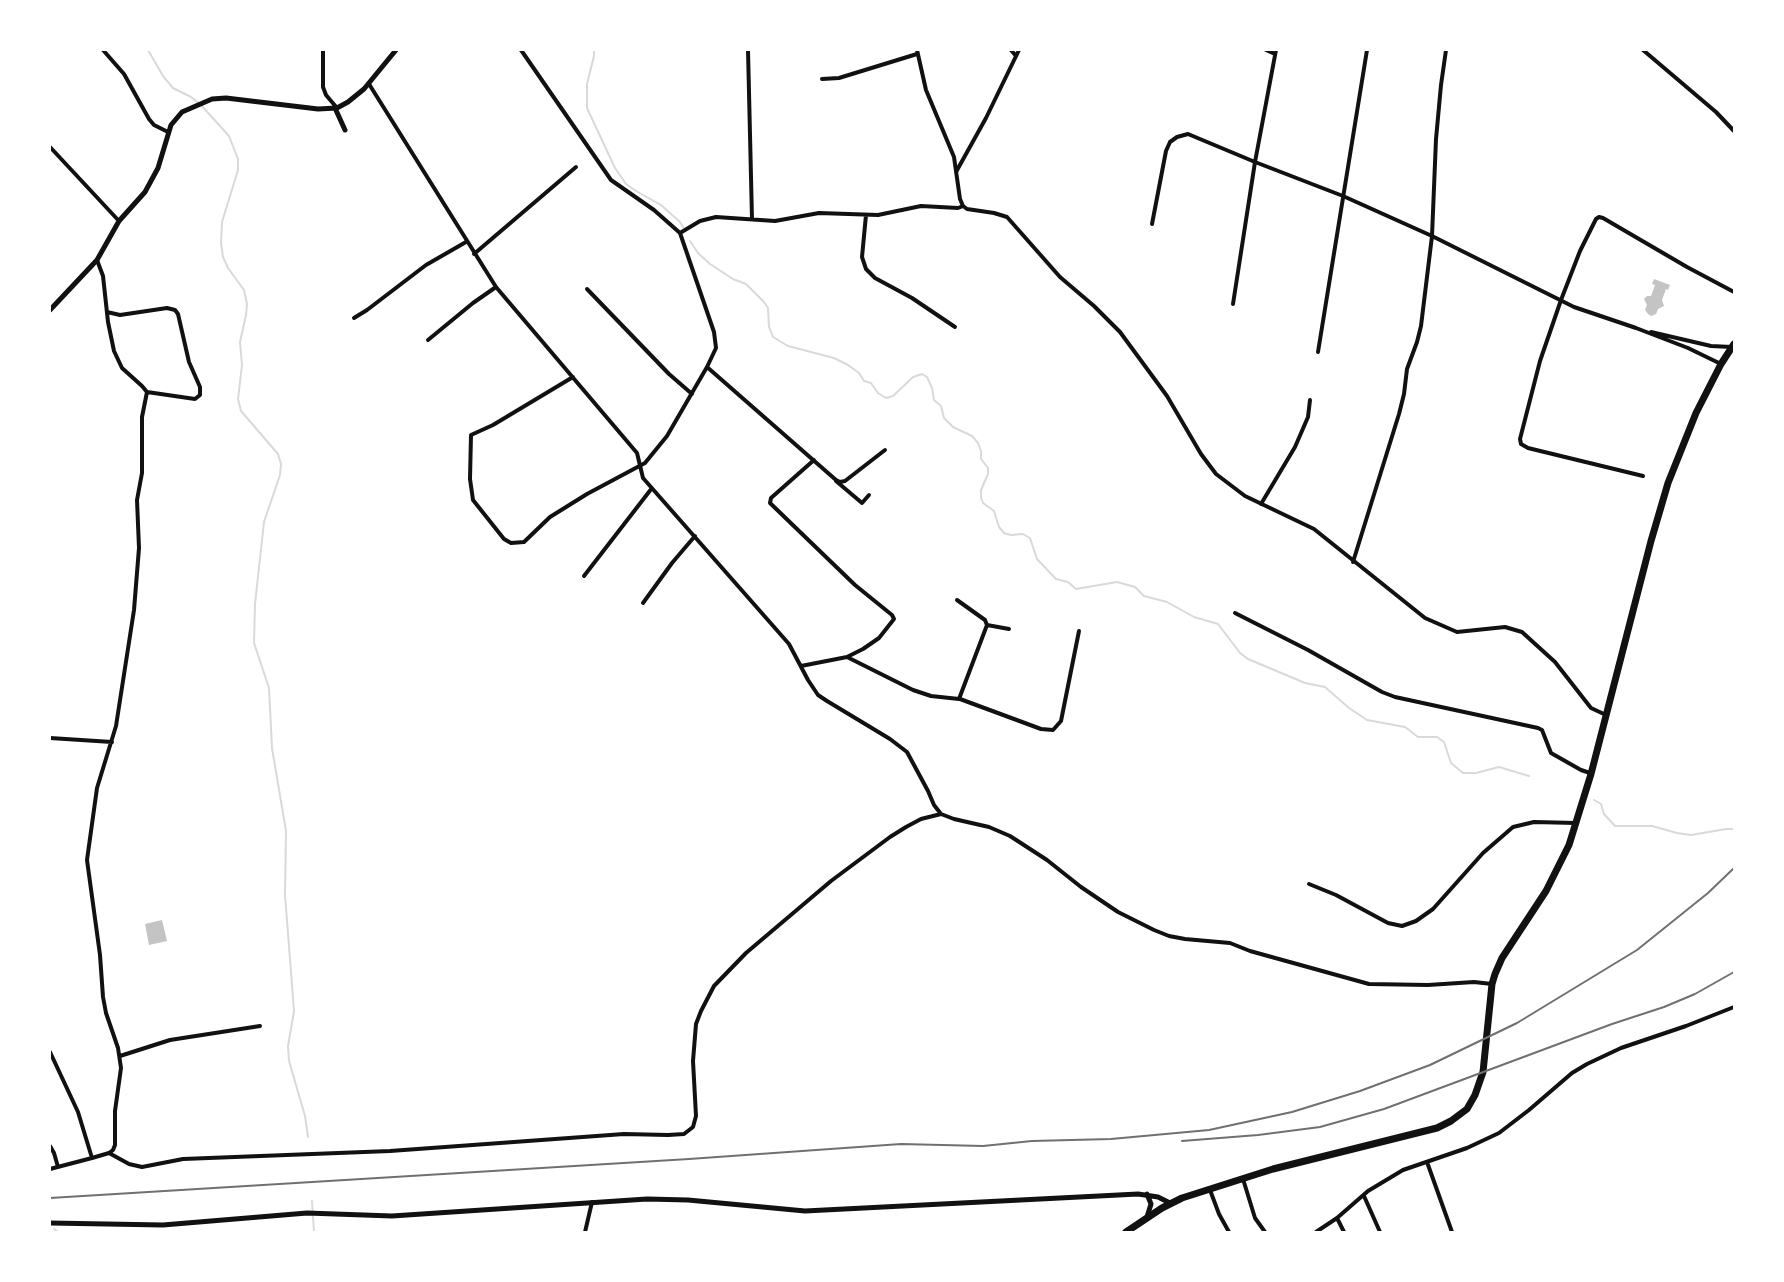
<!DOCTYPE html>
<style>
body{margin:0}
#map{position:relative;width:1784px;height:1282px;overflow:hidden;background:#fff;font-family:"Roboto Serif",serif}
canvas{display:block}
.frame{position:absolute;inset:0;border:51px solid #fff;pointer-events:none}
</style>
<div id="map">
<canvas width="1784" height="1282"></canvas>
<div class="frame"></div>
</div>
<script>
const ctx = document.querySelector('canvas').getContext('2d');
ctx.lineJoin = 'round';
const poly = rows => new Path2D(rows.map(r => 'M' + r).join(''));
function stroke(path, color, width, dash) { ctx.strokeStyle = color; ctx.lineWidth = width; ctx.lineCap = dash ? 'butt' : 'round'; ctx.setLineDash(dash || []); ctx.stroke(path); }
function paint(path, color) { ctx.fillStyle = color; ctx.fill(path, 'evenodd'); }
stroke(poly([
 [148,50,163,76,173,88,191,97,201,105,229,136,238,159,238,170,222,222,221,243,223,257,228,268,244,290,247,304,246,315,240,342,242,365,238,399,241,411,278,454,281,464,280,475,264,522,255,604,254,643,269,688,272,748,286,831,285,895,294,1011,288,1046,289,1061,305,1116,308,1137],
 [594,50,594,56,587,84,587,108,615,168,626,184,636,191,661,205,680,222,683,227],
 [690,241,698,253,710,264,733,279,746,284,764,302,768,308,769,327,773,337,788,346,834,358,848,365,859,373,864,381,871,383,878,393,886,398,893,396,913,377,922,374,927,377,932,388,934,400,941,406,944,418,953,427,972,436,978,443,981,451,981,459,988,468,988,474,981,490,981,498,983,503,994,511,999,527,1004,533,1011,535,1023,534,1030,538,1037,559,1056,579,1068,582,1076,589,1117,582,1135,587,1144,596,1167,602,1194,617,1218,624,1240,653,1248,659,1305,683,1325,687,1349,708,1367,720,1405,727,1418,737,1437,737,1444,742,1451,763,1463,773,1476,773,1499,767,1529,776],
 [1594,800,1601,804,1604,814,1615,826,1652,826,1677,833,1691,835,1726,829,1734,829],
 [312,1201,314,1232],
 [54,1229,58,1232]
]), '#d9d9d9', 2);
paint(poly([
 [1654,279,1670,285,1668,290,1666,289,1662,300,1664,306,1658,309,1656,314,1651,316,1648,314,1645,310,1647,305,1644,299,1647,296,1651,296,1655,285,1652,284],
 [162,920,167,941,149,945,145,924]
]), '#c4c4c4');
stroke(poly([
 [103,50,124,74,149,119,154,125,168,132],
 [323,50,323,87,326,95,337,108],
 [521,50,611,180,654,210,680,233,700,221,716,217,775,221,819,213,878,215,921,206,958,208,963,206],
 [748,50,752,219],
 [917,50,926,90,954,157,960,199,963,206,967,209,994,213,1007,217,1060,277,1094,306,1120,332,1167,396,1201,454,1216,474,1245,496,1314,529,1425,618,1457,632,1505,627,1522,632,1555,662,1591,708,1606,715],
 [1011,50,1016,56],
 [1266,50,1275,54],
 [1643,50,1716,112,1734,131],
 [822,79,839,78,917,54],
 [369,84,496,287,637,453,643,478,789,644,808,680,818,695,827,701,890,739,907,752,928,791,934,805,941,814],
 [50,147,119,221],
 [956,172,986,118,1019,50],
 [866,215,862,257,866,269,875,278,912,298,955,327],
 [1152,224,1166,151,1170,142,1177,137,1188,134,1255,162,1343,196,1432,236,1574,307,1636,328,1688,348,1721,364],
 [474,254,576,167],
 [587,289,669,374,692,394],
 [1233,304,1255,162,1276,50],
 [107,312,120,315,167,308,175,310,178,314,189,362,200,387,200,395,195,399,147,392],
 [354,318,367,310,426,265,466,242],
 [1651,332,1711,346,1732,347],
 [428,340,473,303,496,287],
 [1318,352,1367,50],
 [707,367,836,480,840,482,845,481,885,450],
 [573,377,493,425,471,435,470,479,473,500,504,539,511,543,524,542,550,517,587,494,645,463,667,436,707,367,716,348,714,332,680,233],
 [1643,476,1528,448,1521,444,1520,439,1540,361,1561,300,1580,251,1596,219,1599,217,1603,218,1687,267,1734,292],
 [836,481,862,503,869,495],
 [1261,504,1295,447,1308,417,1310,400],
 [1353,562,1399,414,1404,394,1407,369,1417,342,1421,326,1432,236,1436,139,1441,85,1446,50],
 [584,576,652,488],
 [643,603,672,563,695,536],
 [1235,613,1308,650,1382,692,1395,697,1538,728,1542,730,1551,753,1581,770,1590,773],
 [987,625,1009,629],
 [847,657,913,690,931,696,959,699,987,625,985,620,957,600],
 [801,666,847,657,863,649,879,638,894,619,892,615,855,585,770,503,771,498,814,460],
 [960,699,1041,729,1053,730,1061,721,1079,631],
 [50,738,112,742],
 [941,814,954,819,989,827,1010,836,1047,860,1081,887,1118,912,1154,930,1169,936,1185,939,1230,943,1250,951,1369,984,1428,985,1474,982,1492,984],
 [1309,884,1336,895,1388,923,1402,926,1416,921,1433,909,1483,853,1513,827,1534,822,1576,823],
 [50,1052,78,1112,92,1158],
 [120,1056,170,1040,260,1026],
 [50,1146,54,1153,58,1167],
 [109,1153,129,1164,142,1167,183,1159,390,1151,624,1134,668,1135,684,1134,693,1127,696,1116,693,1061,696,1024,701,1011,714,986,746,953,831,881,890,837,906,827,921,819,941,814],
 [1427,1162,1452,1232],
 [50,1169,92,1158,109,1153,113,1150,115,1145,115,1111,121,1068,118,1048,106,1013,103,997,100,955,87,860,97,788,116,726,134,610,139,548,137,500,142,473,142,417,147,392,142,386,122,368,114,351,108,322,103,276,97,260],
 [1243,1179,1255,1218,1265,1232],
 [1210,1190,1219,1214,1229,1232],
 [1364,1196,1380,1232],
 [1337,1218,1344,1232],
 [585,1232,592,1202],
 [1316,1232,1337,1218,1368,1191,1403,1170,1467,1148,1499,1133,1529,1110,1572,1073,1587,1064,1621,1048,1686,1026,1734,1007]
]), '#111', 4);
stroke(poly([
 [335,108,345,130],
 [50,310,97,260,119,221,145,192,158,168,171,125,182,112,212,99,226,98,318,109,337,108,348,102,364,89,396,50],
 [1147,1194,1151,1204,1147,1217],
 [50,1223,163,1225,307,1213,392,1216,647,1199,688,1200,805,1211,1138,1194,1158,1197,1170,1203]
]), '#111', 5);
stroke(poly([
 [1126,1232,1162,1208,1182,1198,1273,1169,1437,1128,1451,1121,1467,1109,1475,1095,1483,1072,1492,984,1495,974,1502,958,1546,891,1569,845,1591,774,1651,541,1668,483,1696,413,1721,364,1734,344]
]), '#111', 7);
stroke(poly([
 [1182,1141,1258,1135,1320,1127,1384,1109,1612,1024,1664,1007,1695,994,1734,972],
 [50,1198,689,1159,901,1144,983,1146,1032,1141,1111,1139,1209,1130,1292,1112,1360,1091,1430,1065,1517,1023,1637,950,1708,893,1734,868]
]), '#707070', 2);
</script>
